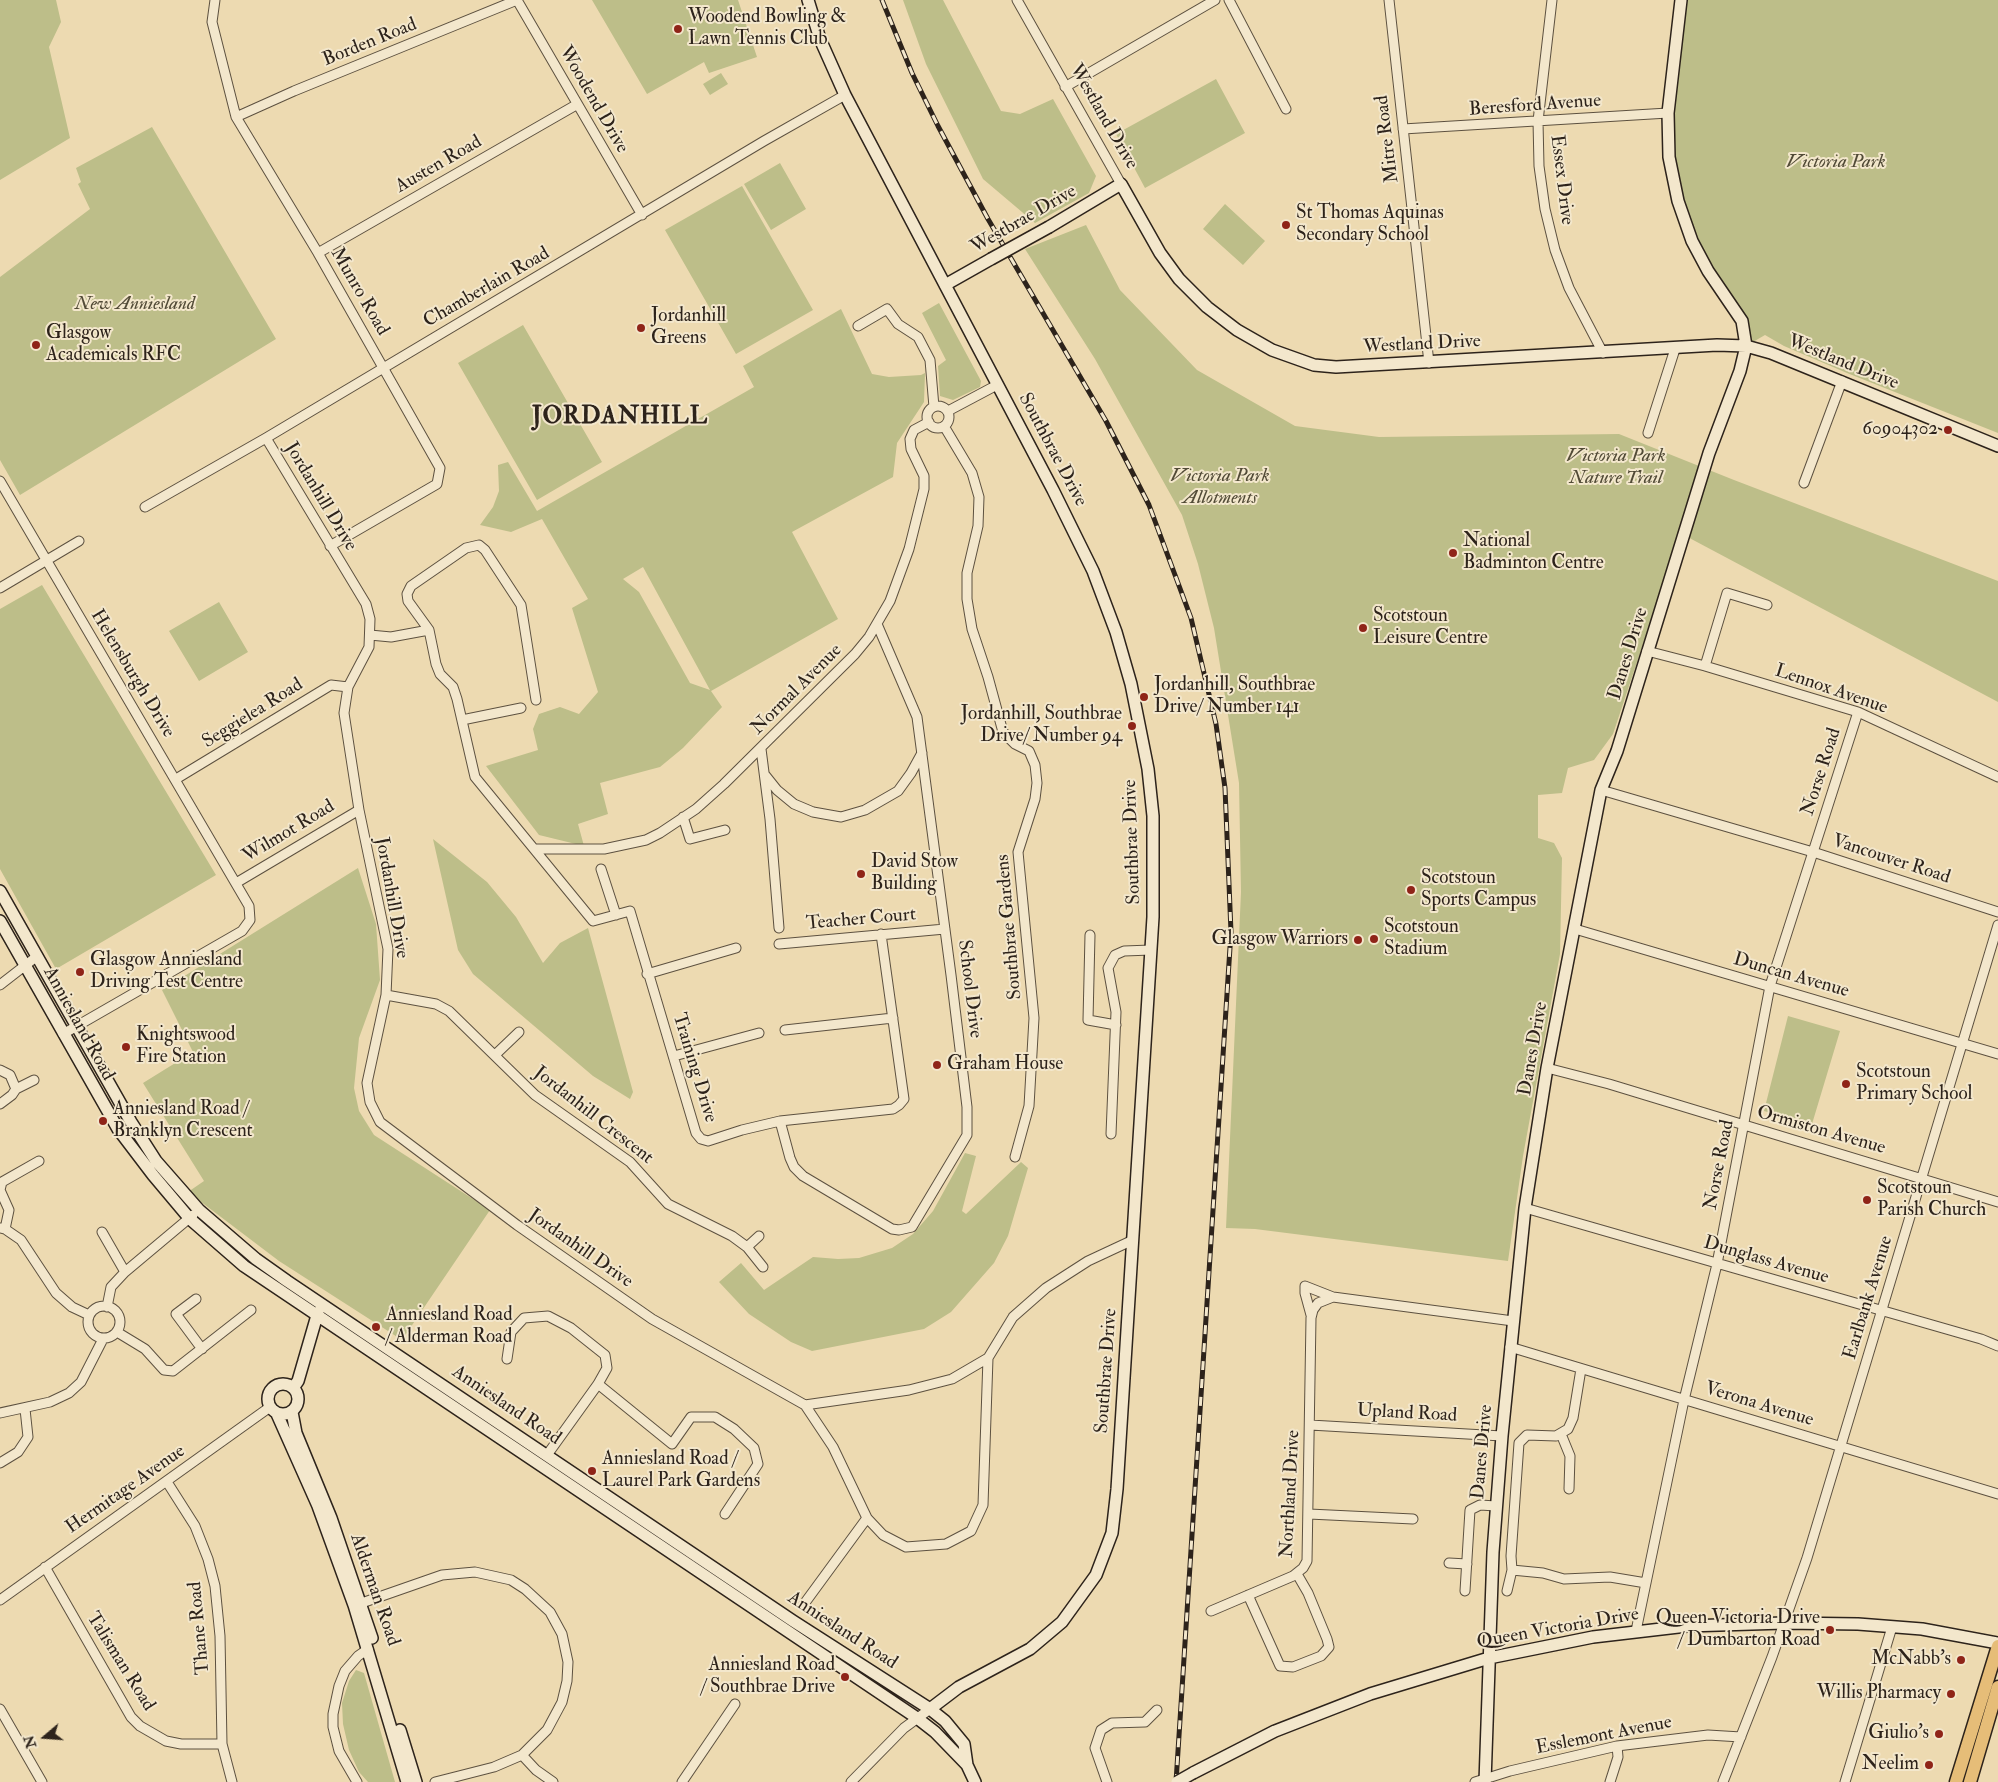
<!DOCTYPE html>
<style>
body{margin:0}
#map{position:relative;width:1998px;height:1782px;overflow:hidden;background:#eddab1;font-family:"IM FELL Double Pica",serif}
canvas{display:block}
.north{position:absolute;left:20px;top:1712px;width:50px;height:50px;-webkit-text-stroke:4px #f3e7cc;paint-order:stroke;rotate:252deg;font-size:14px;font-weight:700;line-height:20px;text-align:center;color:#2d231b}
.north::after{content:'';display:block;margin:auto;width:18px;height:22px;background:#2d231b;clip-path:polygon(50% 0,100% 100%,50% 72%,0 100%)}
</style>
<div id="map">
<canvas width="1998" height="1782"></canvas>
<div class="north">N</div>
</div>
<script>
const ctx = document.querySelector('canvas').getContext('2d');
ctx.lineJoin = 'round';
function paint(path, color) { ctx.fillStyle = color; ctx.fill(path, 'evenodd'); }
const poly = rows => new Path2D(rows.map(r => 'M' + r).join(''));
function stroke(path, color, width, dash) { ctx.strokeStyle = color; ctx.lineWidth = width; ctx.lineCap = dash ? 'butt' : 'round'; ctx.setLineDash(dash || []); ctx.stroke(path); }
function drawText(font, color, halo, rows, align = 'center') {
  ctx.font = font + ' "IM FELL Double Pica",serif'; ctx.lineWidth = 4; ctx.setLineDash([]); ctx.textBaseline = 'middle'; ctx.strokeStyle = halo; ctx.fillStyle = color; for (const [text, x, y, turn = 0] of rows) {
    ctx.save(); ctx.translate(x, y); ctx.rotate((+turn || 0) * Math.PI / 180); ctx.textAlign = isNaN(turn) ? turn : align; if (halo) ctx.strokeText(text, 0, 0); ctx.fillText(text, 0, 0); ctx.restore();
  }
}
paint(poly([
 [0,0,56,0,61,22,49,47,70,138,0,180],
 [592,0,738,0,757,57,709,73,704,62,647,94],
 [903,0,943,0,1001,111,1020,114,1053,99,1096,176,1089,193,1035,223,983,179,926,64],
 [1683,0,1998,0,1998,433,1847,373,1784,346,1765,335,1746,346,1742,321,1692,241,1669,157],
 [721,73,728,84,710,95,703,84],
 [1216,79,1245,133,1145,188,1116,134],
 [152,127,276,339,20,495,0,460,0,277,90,209,78,184,81,182,76,168],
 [780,163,806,209,771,230,744,184],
 [742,186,813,310,736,354,665,230],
 [1225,204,1265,241,1243,265,1203,229],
 [1086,225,1120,290,1197,370,1295,426,1379,437,1619,434,1734,480,1998,581,1998,702,1680,533,1613,734,1594,760,1568,768,1562,793,1538,795,1538,838,1554,843,1562,858,1560,954,1523,1156,1508,1261,1255,1229,1226,1228,1241,892,1239,783,1214,628,1198,564,1182,515,1095,359,1025,249],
 [939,303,981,381,980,387,953,400,940,396,938,366,946,360,922,313],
 [841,309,872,374,889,377,921,375,925,373,924,402,897,443,893,477,792,532,838,619,711,691,722,707,683,748,660,767,600,783,608,814,578,824,584,846,539,835,486,766,538,750,533,729,539,714,560,707,579,714,598,692,572,608,588,599,542,519,511,532,480,525,493,507,499,491,498,465,508,462,537,511,754,387,743,366],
 [643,567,710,690,690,683,639,592,623,579],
 [523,325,602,462,537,500,458,363],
 [42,585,216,875,56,969,0,869,0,609],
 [219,602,248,652,199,681,169,631],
 [433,839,487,882,516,917,543,963,560,943,588,928,633,1092,630,1099,593,1076,473,974,458,950],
 [358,868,376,924,380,980,359,1038,354,1088,359,1111,374,1135,490,1210,402,1340,279,1261,188,1192,204,1181,143,1083,193,1052,162,990],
 [1788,1016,1840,1031,1812,1124,1764,1111],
 [965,1153,976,1156,962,1211,966,1214,1021,1162,1028,1168,1008,1236,994,1263,951,1312,924,1329,812,1351,791,1342,749,1314,719,1282,741,1263,764,1290,813,1257,838,1259,859,1258,892,1248,913,1234,933,1211],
 [356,1670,364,1673,395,1782,368,1782,359,1772,349,1750,343,1724,342,1703,349,1681]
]), '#bdbe89');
const street = poly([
 [215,0,212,22,236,117,318,253,440,468,437,484,330,546],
 [517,0,642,215],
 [1017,0,1121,184],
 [1229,0,1286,109],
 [1389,0,1429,363],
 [1552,0,1538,121,1539,166,1545,209,1555,250,1569,288,1603,353],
 [1065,87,1215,0],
 [236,117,294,91,517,0],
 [1403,129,1668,113],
 [318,253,576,105],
 [858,326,887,309,898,324,918,337,930,360,934,407],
 '927 417a11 11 0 1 1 22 0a11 11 0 1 1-22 0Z',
 [948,411,997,385],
 [944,426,972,473,979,497,978,526,967,573,967,599,972,629,988,677,1003,732,1015,744,1029,751,1035,765,1037,783,1035,799,1018,852,1034,1018,1029,1106,1015,1157],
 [1648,433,1675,349],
 [266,438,366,604,370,619,369,647,348,687,344,713,359,810,388,949,386,995,367,1083,370,1102,380,1122,517,1225,652,1319,805,1405,833,1447,867,1518,883,1535,906,1547,946,1544,971,1531,983,1505,988,1358],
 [0,481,249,906,250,920,242,931,63,1034],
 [1804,483,1842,381],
 [145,507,266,438,764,141,845,95],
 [0,588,79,541],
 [370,635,391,637,429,630],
 [1647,651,1705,666,1858,712,1998,777],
 [1705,666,1727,593,1767,605],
 [536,700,521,605,485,550,479,545,466,548,411,586,407,594,408,601,429,630,436,664,440,674,453,687,457,699,475,777,593,921,630,911,696,1133,701,1139,708,1141,742,1130,780,1121,893,1109,899,1105,904,1099,881,934],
 [462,720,521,708],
 [761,749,770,819,779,928],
 [765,775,777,790,794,804,813,812,841,817,865,810,898,791,911,773,922,753],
 [176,779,331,685,348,687],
 [1601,790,1813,852,1998,912],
 [683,817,690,839,725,830],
 [535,849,604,849,646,840,660,833,696,809,724,784,855,654,869,637,890,601,909,549,924,489,924,476,911,449,910,439,914,430,929,422],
 [601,869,616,915],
 [236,883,359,810],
 [1575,929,1998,1054],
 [1090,935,1088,1020,1116,1025],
 [779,944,945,929],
 [647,974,736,948],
 [0,985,36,957],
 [386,995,436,1004,449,1011,535,1095,630,1162,668,1204,732,1236,747,1247,763,1267],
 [785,1030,893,1018],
 [496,1054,519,1032],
 [674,1056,759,1033],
 [1547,1068,1609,1084,1998,1202],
 [0,1070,10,1075,16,1089,12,1095,0,1104],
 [16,1089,34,1080],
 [780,1121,790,1158,794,1167,803,1176,892,1229,899,1230,912,1227,967,1135,967,1107,951,975,917,717,877,624],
 [1111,1134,1116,1012,1108,968,1115,955,1124,951,1151,950],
 [1525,1208,1981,1339,1998,1346],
 [0,1228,5,1229,21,1240,56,1293,72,1307,89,1315],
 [5,1229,9,1210,0,1190,2,1182,39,1161],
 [102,1232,125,1272],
 [747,1247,759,1236],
 [196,1299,176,1314,202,1349],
 '88 1322a16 16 0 1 1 32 0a16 16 0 1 1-32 0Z',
 [107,1307,111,1287,125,1272,193,1215],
 [1311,1315,1305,1293,1305,1286,1333,1297],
 [117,1332,145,1349,164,1370,173,1371,251,1310],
 [1510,1347,1998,1494],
 [507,1359,511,1332,524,1318,548,1316,571,1328,605,1355,607,1368,598,1384,547,1455],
 [598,1384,672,1444,691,1417,715,1417,734,1429,754,1448,758,1464,725,1514],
 [805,1405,909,1390,952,1379,988,1358,1013,1317,1046,1288,1088,1261,1133,1240],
 [0,1413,50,1402,69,1393,81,1382,103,1339],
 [1310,1425,1502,1436],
 [1561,1434,1570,1456,1569,1489],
 [0,1463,18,1452,28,1437,25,1409],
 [167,1482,195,1526,208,1559,215,1586,220,1636,222,1744,232,1782],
 [1309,1514,1413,1519],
 [1449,1563,1467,1564],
 [45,1567,131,1717,140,1726,166,1741,181,1744,222,1744],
 [1512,1570,1543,1573,1564,1579,1610,1577,1646,1583],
 [1465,1591,1470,1510,1480,1505,1496,1506],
 [1507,1591,1512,1570,1511,1556,1519,1443,1527,1435,1556,1436,1568,1429,1573,1418,1581,1369],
 [1248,1595,1280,1666,1293,1667,1321,1656,1329,1647,1327,1639,1308,1593,1297,1574],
 [0,1600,270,1407],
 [804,1604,867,1518],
 [356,1605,442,1575,475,1572,511,1580,525,1589,550,1612,562,1634,568,1662,567,1681,562,1702,547,1730,522,1755,494,1767,435,1782],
 [1211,1611,1293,1576,1303,1568,1307,1561,1311,1318,1313,1310,1318,1303,1333,1297,1513,1321],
 [1636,1631,1684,1400,1717,1264,1770,986,1858,712],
 [0,1709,42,1782],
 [522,1755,536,1770,553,1782],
 [357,1782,339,1751,333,1727,333,1714,339,1686,345,1671,358,1656,368,1649],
 [682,1782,735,1704],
 [851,1782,904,1728,930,1709],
 [1107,1782,1095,1748,1101,1730,1112,1723,1145,1722,1157,1710],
 [1475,1782,1510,1771,1617,1746,1708,1735,1741,1737],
 [1610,1782,1618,1757,1617,1746],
 [1723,1782,1772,1657,1807,1558,1998,925],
 [1845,1782,1892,1627]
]);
const secondary = poly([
 [808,0,820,39,845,95,1053,490,1093,571,1116,632,1131,684,1148,769,1153,816,1153,917,1117,1489,1112,1533,1096,1575,1062,1622,1030,1649,959,1687,930,1709],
 [1049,227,1121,184,1160,253,1179,279,1207,307,1237,330,1272,350,1314,365,1336,367,1717,345,1746,346,1771,353,1998,446],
 [945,285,991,259],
 [0,891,131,1122,156,1161,199,1210,256,1259,287,1281,793,1621,930,1709,945,1721,964,1744,967,1765,975,1782],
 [0,921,118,1129,153,1175,190,1219,244,1266,917,1718,935,1732,967,1765],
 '268 1399a15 15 0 1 1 30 0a15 15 0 1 1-30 0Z',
 [293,1388,298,1381,318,1312],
 [292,1412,296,1433,331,1518,372,1638],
 [277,1414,318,1506,354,1605,407,1782],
 [400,1730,416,1782],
 [1193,1773,1275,1731,1370,1694,1489,1658,1593,1637,1687,1626,1784,1623,1858,1624,1922,1629,1998,1643],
 [1485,1782,1493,1552,1502,1436,1525,1208,1547,1068,1601,790,1617,751,1709,453,1740,371,1746,346,1742,321,1708,271,1692,241,1678,201,1669,157,1668,113,1681,0]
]);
const primary = poly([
 [1956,1782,1998,1646],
 [1970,1782,1998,1687]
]);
stroke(street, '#5d5140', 11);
stroke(secondary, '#2d231b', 14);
stroke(primary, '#2d231b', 15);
stroke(street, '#f3e7cc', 9);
stroke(secondary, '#f3e7cc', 11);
stroke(primary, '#e6bd78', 12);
const rail = poly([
 [882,0,912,73,938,126,988,219,1106,421,1149,505,1191,618,1216,724,1225,788,1231,932,1176,1782]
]);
stroke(rail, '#2d231b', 5);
stroke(rail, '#f3e7cc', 3, [9]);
const secondaryBridge = poly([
 [991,259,1049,227],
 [1177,1782,1193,1773]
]);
stroke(secondaryBridge, '#2d231b', 14, []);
stroke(secondaryBridge, '#f3e7cc', 11);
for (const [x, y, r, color] of [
 [678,29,5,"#8f2418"],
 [1286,225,5,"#8f2418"],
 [641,328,5,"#8f2418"],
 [36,345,5,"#8f2418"],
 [1948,430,5,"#8f2418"],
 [1453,553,5,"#8f2418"],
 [1363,628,5,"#8f2418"],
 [1144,697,5,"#8f2418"],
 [1132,726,5,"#8f2418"],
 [861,874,5,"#8f2418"],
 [1411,890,5,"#8f2418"],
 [1374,939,5,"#8f2418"],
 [1358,940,5,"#8f2418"],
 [80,972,5,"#8f2418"],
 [126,1047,5,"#8f2418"],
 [937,1065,5,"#8f2418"],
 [1846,1084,5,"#8f2418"],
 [103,1121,5,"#8f2418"],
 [1867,1200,5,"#8f2418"],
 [376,1327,5,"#8f2418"],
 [592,1471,5,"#8f2418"],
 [1830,1630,5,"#8f2418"],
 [1961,1660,5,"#8f2418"],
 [845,1677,5,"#8f2418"],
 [1951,1694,5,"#8f2418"],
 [1939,1734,5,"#8f2418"],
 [1929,1765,5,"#8f2418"]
]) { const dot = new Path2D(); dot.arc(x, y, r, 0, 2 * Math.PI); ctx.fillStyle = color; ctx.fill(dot); stroke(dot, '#f3e7cc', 2); }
drawText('19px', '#2d231b', '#f3e7cc', [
 ["Woodend Bowling &",688,18],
 ["Lawn Tennis Club",688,40],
 ["St Thomas Aquinas",1296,214],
 ["Secondary School",1296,236],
 ["Jordanhill",651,317],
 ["Greens",651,339],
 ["Glasgow",46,334],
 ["Academicals RFC",46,356],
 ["60904302",1938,430,"right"],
 ["National",1463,542],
 ["Badminton Centre",1463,564],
 ["Scotstoun",1373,617],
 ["Leisure Centre",1373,639],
 ["Jordanhill, Southbrae",1154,686],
 ["Drive/ Number 141",1154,708],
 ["Jordanhill, Southbrae",1122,715,"right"],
 ["Drive/ Number 94",1122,737,"right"],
 ["David Stow",871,863],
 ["Building",871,885],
 ["Scotstoun",1421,879],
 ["Sports Campus",1421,901],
 ["Scotstoun",1384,928],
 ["Stadium",1384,950],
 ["Glasgow Warriors",1348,940,"right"],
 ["Glasgow Anniesland",90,961],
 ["Driving Test Centre",90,983],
 ["Knightswood",136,1036],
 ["Fire Station",136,1058],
 ["Graham House",947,1065],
 ["Scotstoun",1856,1073],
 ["Primary School",1856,1095],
 ["Anniesland Road /",113,1110],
 ["Branklyn Crescent",113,1132],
 ["Scotstoun",1877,1189],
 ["Parish Church",1877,1211],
 ["Anniesland Road",386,1316],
 ["/ Alderman Road",386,1338],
 ["Anniesland Road /",602,1460],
 ["Laurel Park Gardens",602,1482],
 ["Queen Victoria Drive",1820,1619,"right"],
 ["/ Dumbarton Road",1820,1641,"right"],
 ["McNabb's",1951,1660,"right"],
 ["Anniesland Road",835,1666,"right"],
 ["/ Southbrae Drive",835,1688,"right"],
 ["Willis Pharmacy",1941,1694,"right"],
 ["Giulio's",1929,1734,"right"],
 ["Neelim",1919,1765,"right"]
], 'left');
drawText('19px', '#2d231b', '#f3e7cc', [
 ["Borden Road",370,43,-22],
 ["Woodend Drive",593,100,60],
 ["Beresford Avenue",1535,106,-4],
 ["Westland Drive",1103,117,60],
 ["Mitre Road",1388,139,-97],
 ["Austen Road",439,165,-30],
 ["Essex Drive",1561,180,83],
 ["Westbrae Drive",1024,220,-30],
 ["Chamberlain Road",487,288,-30],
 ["Munro Road",359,292,60],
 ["Westland Drive",1422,345,-3],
 ["Westland Drive",1843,363,22],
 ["Southbrae Drive",1052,450,62],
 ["Jordanhill Drive",320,497,59],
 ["Danes Drive",1629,654,-73],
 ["Helensburgh Drive",132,674,59],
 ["Normal Avenue",797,690,-45],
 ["Lennox Avenue",1831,690,19],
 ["Seggielea Road",253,714,-32],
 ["Norse Road",1822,772,-72],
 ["Wilmot Road",289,832,-31],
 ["Southbrae Drive",1133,842,-92],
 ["Vancouver Road",1891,860,18],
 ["Jordanhill Drive",391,898,80],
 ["Teacher Court",861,920,-5],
 ["Southbrae Gardens",1010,927,-95],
 ["Duncan Avenue",1791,976,16],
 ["School Drive",969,989,83],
 ["Anniesland Road",78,1024,61],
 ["Danes Drive",1534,1049,-80],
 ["Training Drive",694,1068,73],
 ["Jordanhill Crescent",593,1116,38],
 ["Ormiston Avenue",1821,1131,16],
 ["Norse Road",1720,1165,-79],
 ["Jordanhill Drive",580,1249,35],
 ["Dunglass Avenue",1766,1261,16],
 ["Earlbank Avenue",1869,1298,-73],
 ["Southbrae Drive",1107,1371,-86],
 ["Verona Avenue",1759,1405,17],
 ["Anniesland Road",506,1406,34],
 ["Upland Road",1407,1414,3],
 ["Danes Drive",1483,1452,-85],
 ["Hermitage Avenue",126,1490,-35],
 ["Northland Drive",1291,1494,-87],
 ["Alderman Road",374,1590,71],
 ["Thane Road",200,1628,-95],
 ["Queen Victoria Drive",1558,1629,-10],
 ["Anniesland Road",842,1631,33],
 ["Talisman Road",120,1662,58],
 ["Esslemont Avenue",1604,1736,-11]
]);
drawText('italic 19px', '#514a36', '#f3e7cc', [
 ["Victoria Park",1836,163],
 ["New Anniesland",135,305],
 ["Victoria Park",1616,457],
 ["Nature Trail",1616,479],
 ["Victoria Park",1220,477],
 ["Allotments",1220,499]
]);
ctx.letterSpacing = '1px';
drawText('bold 24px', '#2d231b', '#f3e7cc', [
 ["JORDANHILL",620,418]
]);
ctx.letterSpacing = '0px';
</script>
